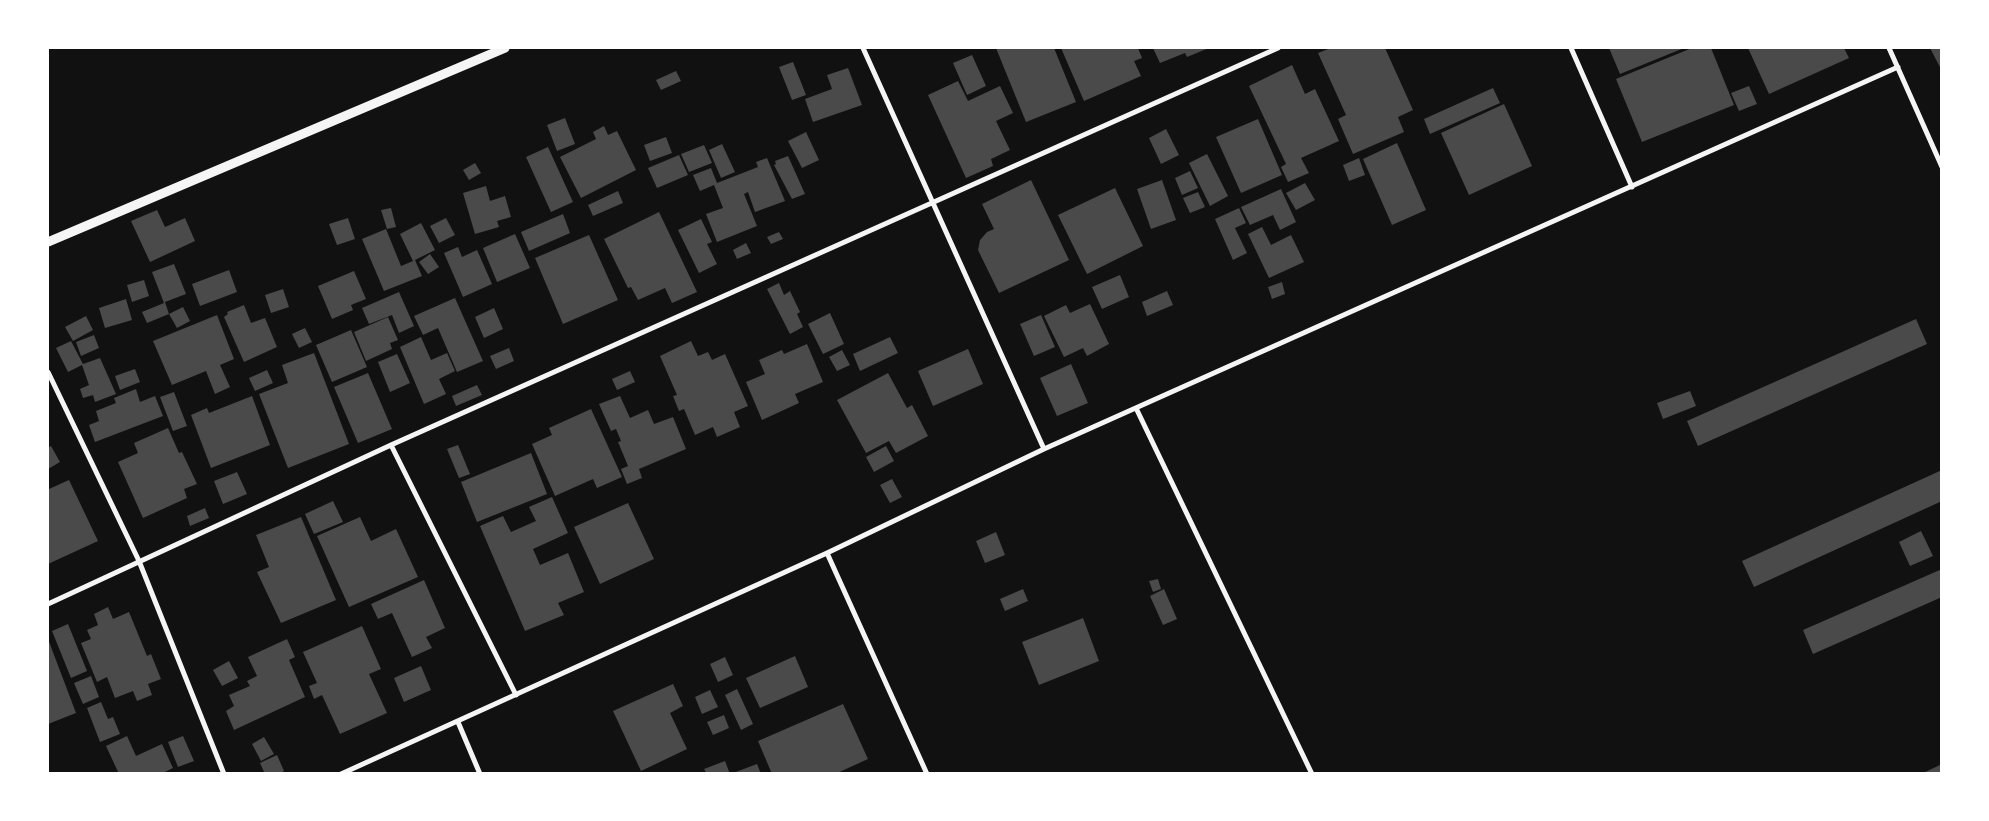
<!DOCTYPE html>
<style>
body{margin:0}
#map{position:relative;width:1989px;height:821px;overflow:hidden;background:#111;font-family:Overpass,sans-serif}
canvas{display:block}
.frame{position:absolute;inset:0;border:49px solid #fff;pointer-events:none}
</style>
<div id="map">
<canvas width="1989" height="821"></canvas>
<div class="frame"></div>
</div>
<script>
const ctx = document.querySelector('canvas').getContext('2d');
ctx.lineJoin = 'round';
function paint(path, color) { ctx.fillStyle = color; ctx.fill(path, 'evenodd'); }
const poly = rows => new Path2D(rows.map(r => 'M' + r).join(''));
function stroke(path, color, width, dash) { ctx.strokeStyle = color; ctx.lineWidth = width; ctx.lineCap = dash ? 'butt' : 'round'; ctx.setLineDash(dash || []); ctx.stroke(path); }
paint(poly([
 [996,48,1054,48,1076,102,1026,122],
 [1061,48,1138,48,1142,58,1134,61,1141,76,1084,101],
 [1153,48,1209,48,1187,57,1185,53,1160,63],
 [1331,48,1385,48,1413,110,1398,117,1404,132,1353,154,1338,119,1346,115,1318,53],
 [1609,48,1684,48,1620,74],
 [1692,48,1711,48,1734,105,1642,142,1616,79],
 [1748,48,1844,48,1849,58,1769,94],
 [1930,48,1942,48,1942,71],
 [972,55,986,86,967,95,953,63],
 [793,62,806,95,792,100,779,67],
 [1292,65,1305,94,1315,89,1339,141,1301,158,1309,173,1288,182,1281,167,1286,164,1249,86],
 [848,68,862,105,813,122,805,99,832,89,827,75],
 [676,71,681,81,661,90,656,80],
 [958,81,968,101,1000,86,1013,113,996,121,1010,150,991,159,993,166,966,178,928,95],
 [1749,86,1757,104,1739,111,1731,93],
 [1493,88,1500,103,1430,134,1424,119],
 [1504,104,1532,166,1469,195,1441,133],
 [565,118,575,144,557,151,547,125],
 [1258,119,1282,175,1241,193,1216,137],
 [604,126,608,135,617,131,636,170,581,198,560,157,596,139,593,132],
 [1166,129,1179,155,1161,164,1149,138],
 [806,132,819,160,802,168,788,141],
 [666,137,672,153,650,161,644,145],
 [1397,143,1426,210,1392,225,1363,159],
 [722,144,735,172,721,178,709,150],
 [704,145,712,163,689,172,681,154],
 [548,147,573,202,551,212,526,157],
 [1207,154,1228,196,1210,206,1189,163],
 [679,155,688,175,657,188,648,168],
 [788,156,805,194,792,199,774,165,776,164,775,161],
 [767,158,785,201,755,212,748,192,744,194,757,226,717,242,706,214,723,208,714,185,700,191,693,175,711,168,717,183,758,167,756,162],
 [1359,158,1365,175,1349,181,1343,165],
 [475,163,481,173,469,180,463,170],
 [1190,171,1198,188,1182,195,1175,178],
 [1031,180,1069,260,999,293,978,250,980,240,987,232,994,229,982,204],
 [1162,180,1176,220,1151,229,1137,189],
 [1305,183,1315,200,1296,210,1286,193],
 [486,186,490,201,505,196,511,217,497,221,499,227,475,234,463,193],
 [1115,188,1143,246,1087,274,1058,215],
 [1281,189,1296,222,1280,230,1273,215,1250,225,1241,207],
 [618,191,623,203,593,216,588,205],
 [1198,192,1205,207,1190,213,1183,198],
 [391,208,396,227,387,229,381,210],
 [1239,208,1246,223,1235,228,1247,253,1233,260,1215,219],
 [157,210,165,227,185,218,195,241,150,262,131,221],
 [659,212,697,292,672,303,665,288,638,300,631,287,628,288,604,239],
 [563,214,570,233,529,251,521,232],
 [348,218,355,239,337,245,329,224],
 [446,218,455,235,439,243,430,226],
 [701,219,712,242,707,244,717,264,699,273,678,230],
 [421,223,435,250,415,260,422,276,384,291,362,239,386,229,401,266,413,261,400,234],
 [1262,227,1271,245,1291,235,1304,262,1269,278,1248,234],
 [779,232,783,239,771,244,767,237],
 [515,234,530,268,497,282,483,248],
 [589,235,618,300,563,324,535,258],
 [746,243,751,253,737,259,733,250],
 [458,247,462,257,477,250,492,284,463,297,444,253],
 [430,254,439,267,428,274,419,262],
 [174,264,186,294,165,302,169,314,183,307,190,321,177,328,169,314,147,323,142,312,164,303,152,272],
 [229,270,237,292,200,306,192,284],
 [354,271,366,299,351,305,353,310,332,319,318,286],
 [1120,275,1129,297,1102,309,1092,287],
 [144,280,149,296,132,302,127,285],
 [1282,282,1285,294,1272,299,1268,287],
 [779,283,784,295,790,291,800,312,797,314,803,327,790,334,767,289],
 [283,289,289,307,271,313,265,295],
 [1167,291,1173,305,1147,316,1142,302],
 [399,292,414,326,399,333,392,315,369,324,362,308],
 [455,298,483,361,457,372,438,328,423,335,414,316],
 [126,299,132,320,105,328,99,308],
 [1090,304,1109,344,1087,356,1083,348,1064,357,1044,316,1066,305,1070,313],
 [244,305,251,323,265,318,277,347,244,362,224,317,228,314,227,312],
 [494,308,503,329,484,338,475,317],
 [830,313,844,344,823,354,808,324],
 [217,315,234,359,220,365,230,387,215,394,206,371,172,385,153,341],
 [1041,315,1055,347,1034,356,1020,324],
 [86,316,93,330,73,341,65,327],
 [388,317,398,340,390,343,392,349,366,361,354,332],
 [1916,319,1927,344,1698,446,1687,421],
 [305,328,312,342,299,348,292,334],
 [351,330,367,367,332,382,316,345],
 [94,335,99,348,81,356,76,342],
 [421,337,431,360,447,353,455,371,439,379,446,394,424,404,400,347],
 [890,337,898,353,860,371,853,354],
 [71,341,83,364,100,358,116,394,95,402,93,395,83,398,80,389,89,385,82,365,68,372,56,348],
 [691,341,698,356,708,352,712,360,725,354,748,406,734,412,740,427,717,437,713,427,695,435,684,409,679,411,673,396,677,395,660,356],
 [807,344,823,382,795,394,799,403,762,420,746,382,765,374,759,360,782,350,784,354],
 [509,348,514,361,496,369,490,356],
 [968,349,983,384,933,406,918,371],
 [842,350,850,365,837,371,829,357],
 [314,353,349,444,288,468,259,394,288,383,282,365],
 [397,354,410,383,390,392,378,362],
 [1071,364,1088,403,1057,416,1040,378],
 [135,369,140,382,120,390,115,376],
 [267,370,273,383,255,391,249,378],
 [630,371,635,382,617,390,612,379],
 [368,373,392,429,358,443,334,387],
 [888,373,907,408,912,405,928,436,896,453,889,441,866,453,837,400],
 [477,385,482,395,456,406,452,396],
 [136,389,140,402,155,396,163,416,95,442,89,425,99,421,96,411,116,403,114,398],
 [1690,391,1696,406,1663,419,1657,403],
 [174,392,187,426,173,431,160,397],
 [252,396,270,445,211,468,191,415,207,408,209,413],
 [620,396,630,418,648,410,654,424,673,417,686,449,639,469,642,478,627,484,621,469,628,466,618,442,621,441,616,429,611,431,599,404],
 [591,409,622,477,597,488,593,479,555,496,532,444,552,435,549,428],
 [168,428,179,453,182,452,197,484,184,489,187,498,143,518,118,462,138,453,134,443],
 [458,445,470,474,459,478,447,449],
 [51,446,60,462,48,469,48,448],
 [886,446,894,461,874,472,866,457],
 [531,453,547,494,477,522,461,482],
 [1942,470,1942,501,1754,587,1742,561],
 [237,472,247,494,223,504,214,481],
 [892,479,902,497,890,503,880,485],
 [69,480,98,541,48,564,48,486,49,489],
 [552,497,568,533,533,549,540,565,568,553,584,592,558,603,564,615,525,631,480,526,503,516,511,532,536,521,529,507],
 [333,501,343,522,314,534,305,514],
 [628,503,654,559,600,584,574,527],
 [205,508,209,518,190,526,187,516],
 [301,517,336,600,281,623,257,572,269,567,256,535],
 [360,517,371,541,396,529,418,577,349,607,317,536],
 [1921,531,1933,556,1910,566,1899,542],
 [996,532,1005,555,985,563,976,541],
 [1942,569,1942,597,1813,654,1803,630],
 [1158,579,1161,589,1153,592,1149,581],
 [424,580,445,628,426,637,432,648,412,657,392,613,378,619,371,604],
 [1023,589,1028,601,1005,611,1000,599],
 [1164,589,1177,619,1163,625,1150,596],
 [108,607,113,619,129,612,147,656,151,654,161,679,148,684,152,695,137,701,133,691,115,698,107,677,97,682,81,643,91,639,87,630,98,625,94,614],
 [1083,618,1099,661,1039,685,1022,642],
 [68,624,87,671,71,678,52,631],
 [362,626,381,669,369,674,387,713,340,734,322,695,314,699,309,686,317,683,303,652],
 [48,639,76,713,48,724],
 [287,639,295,657,289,660,305,697,234,730,226,711,234,706,229,695,250,686,247,681,257,676,248,657],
 [795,656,808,687,760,708,746,678],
 [725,657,733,675,718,682,710,664],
 [229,661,238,678,222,686,213,670],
 [421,666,431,690,404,702,394,678],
 [91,676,99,697,83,704,74,683],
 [673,684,683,706,670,713,687,749,641,771,613,711],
 [737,689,753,724,741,730,725,695],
 [710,690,718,707,702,714,695,697],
 [101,702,108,719,113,717,120,734,100,742,87,708],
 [843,704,868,759,835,774,772,774,758,741],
 [724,715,729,728,713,735,707,722],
 [127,736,136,756,162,744,173,768,161,774,119,774,106,746],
 [183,736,194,761,178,767,168,742],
 [264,737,274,754,261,761,252,744],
 [277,755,284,771,278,774,265,774,260,763],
 [725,761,730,774,707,774,704,769],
 [757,764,761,774,733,774,733,773],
 [1942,764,1942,774,1921,774]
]), '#4a4a4a');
stroke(poly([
 [863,48,1044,449],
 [1571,48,1632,187],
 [1889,48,1942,167],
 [48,372,139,561,224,774],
 [1136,408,1312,774],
 [391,445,516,695],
 [827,553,927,774],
 [48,604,391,445,1278,48],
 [458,722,480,774],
 [341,774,827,553,1044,449,1898,67]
]), '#f5f5f5', 5);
stroke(poly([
 [48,242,505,48]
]), '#f5f5f5', 9);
</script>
